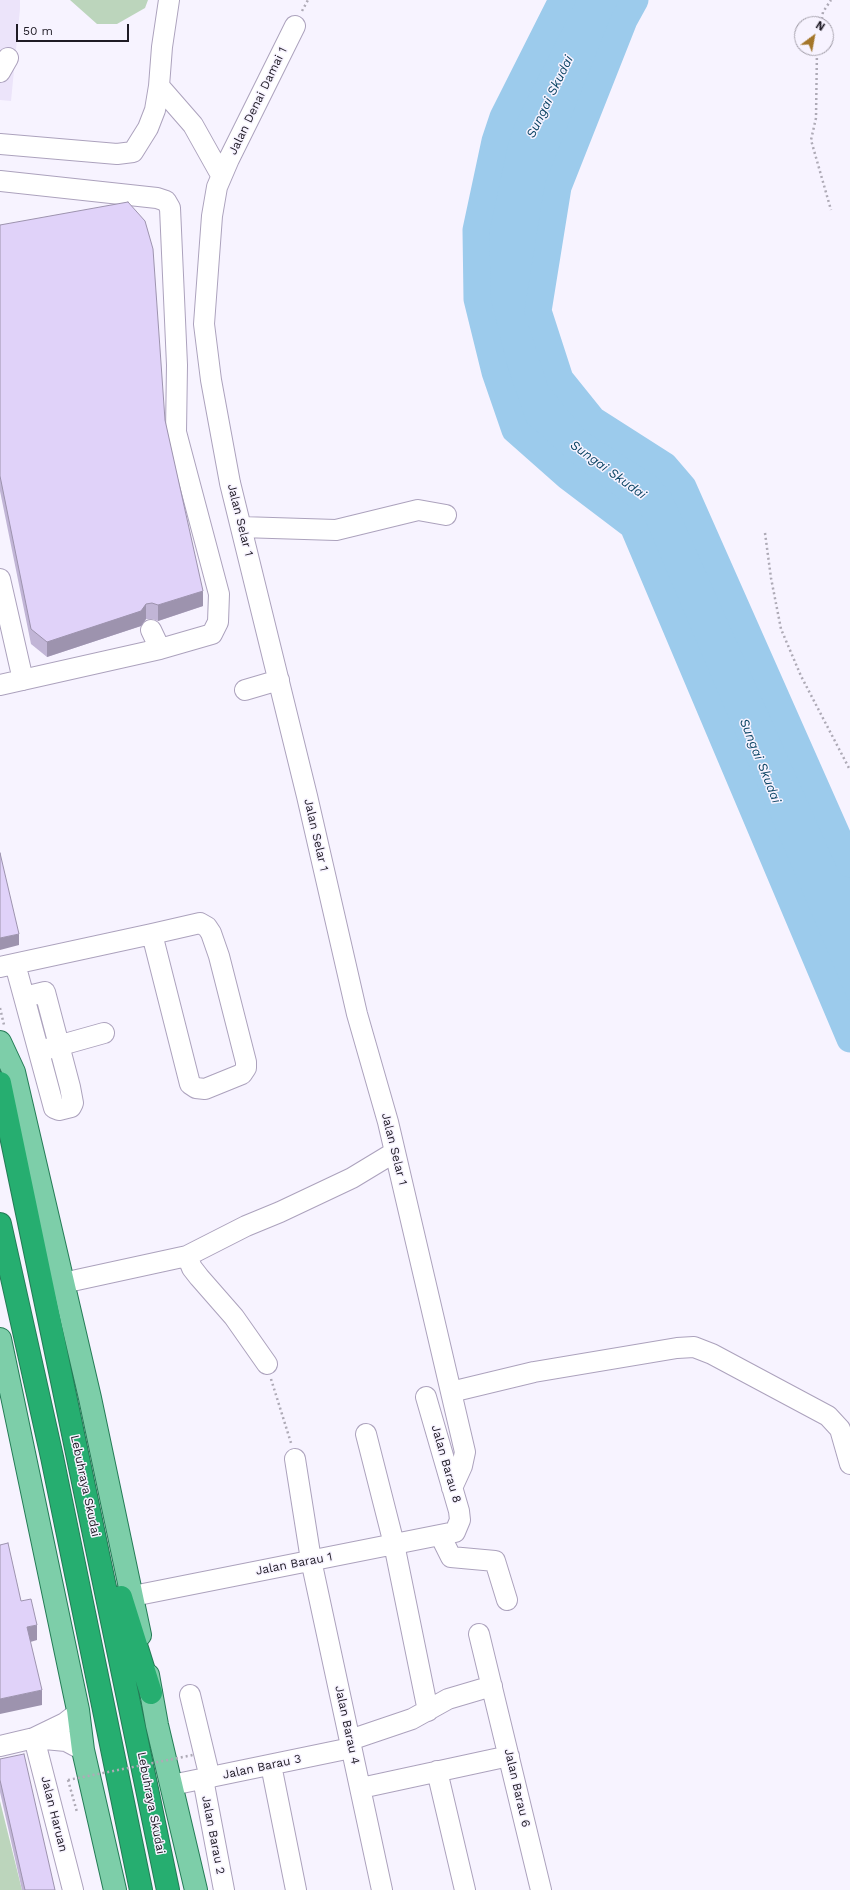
<!DOCTYPE html>
<style>
body{margin:0}
#map{position:relative;width:850px;height:1890px;overflow:hidden;background:#f7f3ff;font-family:"Work Sans",sans-serif}
canvas{display:block}
.north{position:absolute;left:794px;top:16px;width:40px;height:40px;box-sizing:border-box;background:#f7f3ff;border:1px solid #a19da8;border-radius:50%;rotate:32deg;font-size:11px;font-weight:700;line-height:16px;text-align:center;color:#1f1b25}
.north::after{content:'';display:block;margin:auto;width:14px;height:18px;background:#a47629;clip-path:polygon(50% 0,100% 100%,50% 72%,0 100%)}
.scale{position:absolute;left:16px;top:24px;width:113px;height:18px;box-sizing:border-box;border:2px solid #1f1b25;border-top:0;padding-left:5px;font-size:12px;line-height:14px;white-space:nowrap;color:#1f1b25;-webkit-text-stroke:3px #f7f3ff;paint-order:stroke}
</style>
<div id="map">
<canvas width="850" height="1890"></canvas>
<div class="north">N</div>
<div class="scale">50 m</div>
</div>
<script>
const ctx = document.querySelector('canvas').getContext('2d');
ctx.lineJoin = 'round';
function paint(path, color) { ctx.fillStyle = color; ctx.fill(path, 'evenodd'); }
const poly = rows => new Path2D(rows.map(r => 'M' + r).join(''));
function stroke(path, color, width, dash) { ctx.strokeStyle = color; ctx.lineWidth = width; ctx.lineCap = dash ? 'butt' : 'round'; ctx.setLineDash(dash || []); ctx.stroke(path); }
function drawText(font, color, halo, rows, align = 'center') {
  ctx.font = font + ' "Work Sans",sans-serif'; ctx.lineWidth = 3; ctx.setLineDash([]); ctx.textBaseline = 'middle'; ctx.strokeStyle = halo; ctx.fillStyle = color; for (const [text, x, y, turn = 0] of rows) {
    ctx.save(); ctx.translate(x, y); ctx.rotate((+turn || 0) * Math.PI / 180); ctx.textAlign = isNaN(turn) ? turn : align; if (halo) ctx.strokeText(text, 0, 0); ctx.fillText(text, 0, 0); ctx.restore();
  }
}
paint(poly([
 [0,0,20,0,20,9,11,101,0,100]
]), '#ece4fa');
paint(poly([
 [70,0,148,0,145,8,117,24,97,24],
 [0,1801,22,1890,0,1890]
]), '#bcd5bc');
paint(poly([
 [562,0,635,0,624,20,558,187,538,311,560,379,593,420,665,466,683,487,850,864,850,1039,633,526,567,476,515,430,495,372,477,299,476,230,495,141,503,117]
]), '#9ccbec');
stroke(poly([
 [562,0,503,117,495,141,476,230,477,299,495,372,515,430,567,476,633,526,850,1039],
 [635,0,624,20,558,187,538,311,560,379,593,420,665,466,683,487,850,864]
]), '#9ccbec', 27);
const minor = poly([
 [169,0,162,47,159,86,193,125,221,175],
 [295,26,229,159,217,187,212,216,204,324,211,380,230,483,307,796,357,1014,388,1122,465,1452,462,1466,452,1488],
 [0,72,8,58],
 [0,144,117,154,133,152,148,128,155,110,159,86],
 [0,181,157,198,166,201,170,208,177,365,176,432,219,594,218,622,212,634,160,649,0,685],
 [241,527,336,530,418,510,446,515],
 [0,579,23,680],
 [151,630,160,649],
 [245,690,279,680],
 [15,964,24,997,54,1108,59,1110,71,1107,73,1103,70,1087,45,992,24,997],
 [0,967,152,934,200,923,207,927,211,933,219,956,246,1062,246,1068,242,1074,205,1089,196,1088,190,1084,152,934],
 [47,1049,104,1033],
 [187,1256,192,1268,199,1277,234,1317,267,1364],
 [63,1283,187,1256,246,1226,280,1212,352,1178,395,1152],
 [451,1392,534,1372,677,1348,694,1347,712,1354,828,1416,840,1429,850,1464],
 [366,1434,394,1544,428,1711],
 [295,1459,311,1560,382,1890],
 [440,1535,451,1557,495,1561,507,1600],
 [133,1596,455,1532,460,1520,459,1511,426,1397],
 [479,1634,541,1890],
 [190,1695,210,1778],
 [34,1738,73,1890],
 [34,1738,66,1741,83,1750],
 [350,1740,412,1719,448,1699,492,1686],
 [0,1746,34,1738,65,1723,74,1716,78,1710],
 [271,1765,296,1890],
 [437,1771,465,1890],
 [203,1779,224,1890],
 [172,1785,351,1748],
 [361,1788,509,1756]
]);
const major = poly([
 [0,1042,14,1072,90,1398,140,1635],
 [0,1339,78,1710,83,1750,115,1890],
 [148,1675,157,1725,196,1890]
]);
const highway = poly([
 [0,1083,168,1890],
 [0,1224,52,1457,141,1890],
 [121,1597,151,1693]
]);
stroke(minor, '#aca2bd', 22);
stroke(major, '#247b56', 24);
stroke(highway, '#247b56', 24);
stroke(poly([
 [302,11,308,0],
 [821,24,823,12,831,0],
 [817,48,816,118,811,140,831,210],
 [765,533,771,578,781,629,801,676,850,770],
 [0,1008,4,1025],
 [271,1379,291,1443],
 [68,1780,77,1812]
]), '#aeaab6', 2.5, [2, 3]);
stroke(minor, '#fff', 20);
stroke(major, '#7dcea9', 22);
stroke(highway, '#26ae70', 22);
stroke(poly([
 [68,1780,193,1755]
]), '#aeaab6', 2.5, [2, 3]);
paint(poly([
 [0,225,165,420,203,606,158,621,152,619,146,619,141,626,47,657,31,644,0,491],
 [0,1759,55,1890,22,1890,0,1792]
]), '#c1b5d6');
paint(poly([
 [203,591,203,606,158,621,158,605],
 [146,604,146,619,141,626,47,657,47,642],
 [19,934,19,945,0,950,0,938],
 [37,1625,37,1640,27,1643,27,1627],
 [42,1690,42,1705,0,1714,0,1699]
]), '#9d93ae');
const building = poly([
 [128,202,145,221,153,249,165,420,203,591,158,605,152,603,146,604,141,611,47,642,31,629,0,476,0,225,128,202],
 [0,853,19,934,0,938,0,853],
 [8,1543,21,1601,31,1599,37,1625,27,1627,42,1690,0,1699,0,1545,8,1543],
 [24,1754,55,1890,25,1890,0,1780,0,1759,24,1754]
]);
paint(building, '#e0d2f9');
stroke(building, '#9d93ae', 1);
drawText('12px', '#1f1b25', '#f7f3ff', [
 ["Jalan Denai Damai 1",258,101,-64],
 ["Jalan Selar 1",240,520,76],
 ["Jalan Selar 1",316,835,77],
 ["Jalan Selar 1",394,1149,76],
 ["Jalan Barau 8",446,1464,74],
 ["Lebuhraya Skudai",85,1486,78],
 ["Jalan Barau 1",294,1564,-11],
 ["Jalan Barau 4",347,1725,78],
 ["Jalan Barau 3",262,1767,-12],
 ["Jalan Barau 6",517,1788,77],
 ["Lebuhraya Skudai",151,1803,79],
 ["Jalan Haruan",54,1814,76],
 ["Jalan Barau 2",213,1835,79]
]);
drawText('italic 13px', '#0d4666', '#f7f3ff', [
 ["Sungai Skudai",550,97,-64],
 ["Sungai Skudai",608,470,36],
 ["Sungai Skudai",760,761,68]
]);
</script>
